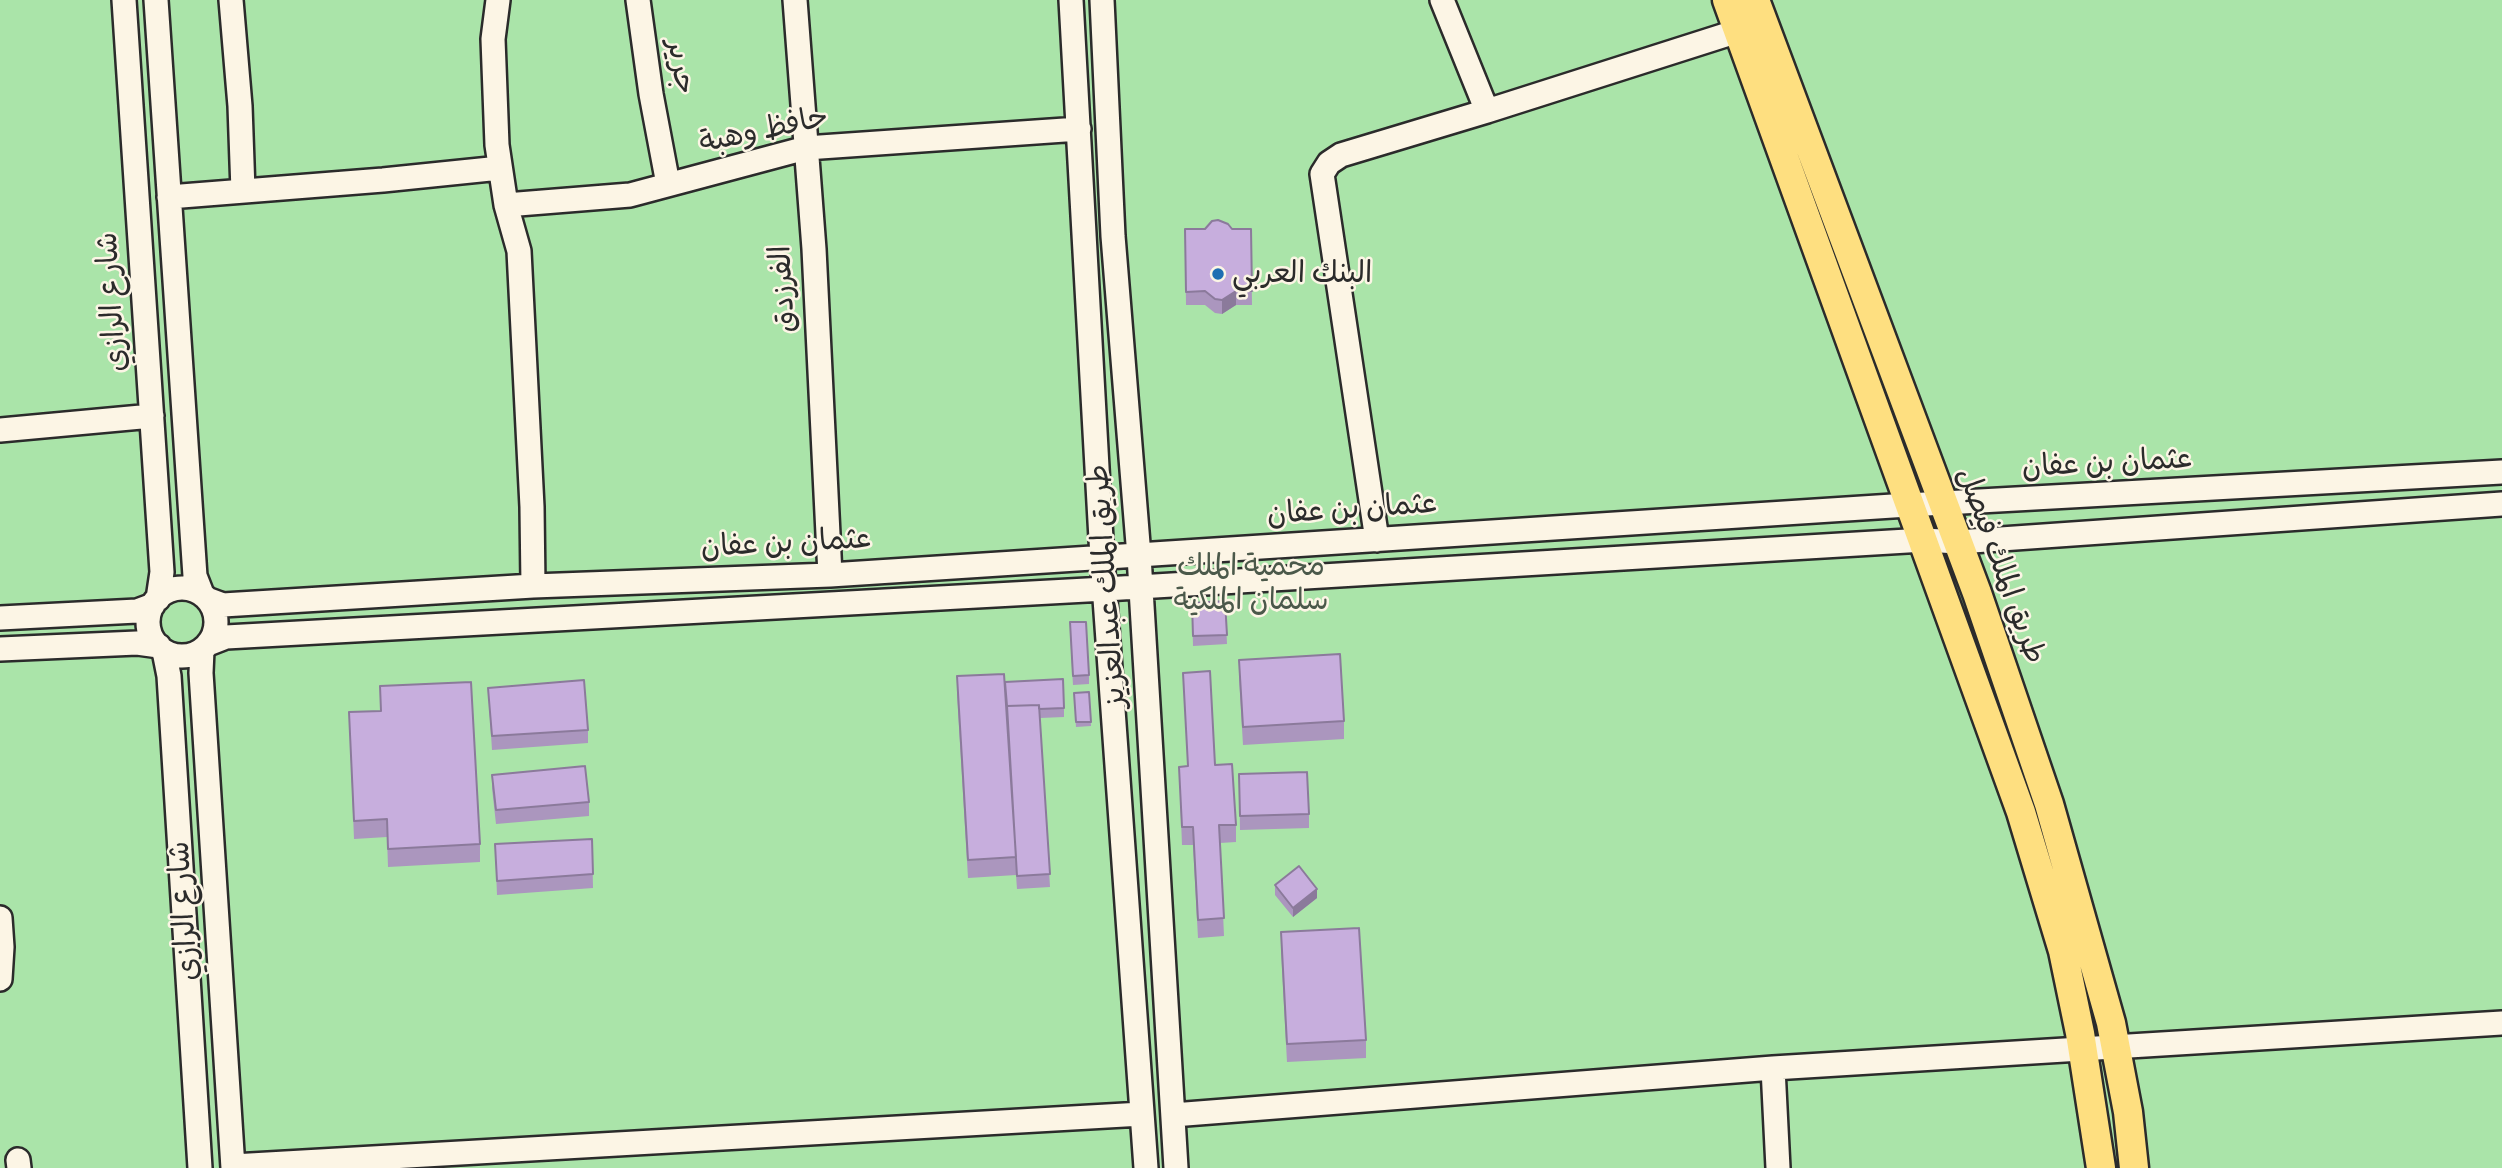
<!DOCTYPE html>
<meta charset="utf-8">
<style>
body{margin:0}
canvas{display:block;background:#f1e7e3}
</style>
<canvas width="2502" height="1168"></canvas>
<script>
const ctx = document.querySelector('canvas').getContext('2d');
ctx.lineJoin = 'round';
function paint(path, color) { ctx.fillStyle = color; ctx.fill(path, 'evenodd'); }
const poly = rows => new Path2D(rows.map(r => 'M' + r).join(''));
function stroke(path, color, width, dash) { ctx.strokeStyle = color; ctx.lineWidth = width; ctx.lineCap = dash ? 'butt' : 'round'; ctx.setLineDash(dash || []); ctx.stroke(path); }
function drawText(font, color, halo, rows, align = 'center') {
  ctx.font = font + ' Itim,"Playpen Sans Arabic",sans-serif'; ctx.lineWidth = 5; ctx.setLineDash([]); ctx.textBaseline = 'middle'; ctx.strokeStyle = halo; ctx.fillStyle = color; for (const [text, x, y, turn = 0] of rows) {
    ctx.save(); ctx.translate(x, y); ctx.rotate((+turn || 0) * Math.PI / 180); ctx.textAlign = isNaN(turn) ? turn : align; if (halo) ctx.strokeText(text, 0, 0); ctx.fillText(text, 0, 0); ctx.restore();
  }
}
paint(poly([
 [0,0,2502,0,2502,1168,0,1168]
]), '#aae4a9');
const minor = poly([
 [124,0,162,572,158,599],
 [156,0,195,576,202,594],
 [231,0,240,106,243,191],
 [498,0,493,39,497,145,506,205,519,251,532,507,533,586],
 [638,0,651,94,668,184],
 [795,0,814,249,830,575],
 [1071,0,1102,557,1146,1168],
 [1102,0,1113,236,1139,556,1176,1168],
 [1442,0,1487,111,1738,31],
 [169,197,383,180,500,168],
 [506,205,630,195,806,148,1079,129],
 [0,430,152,416],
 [1377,540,1322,174,1329,163,1341,155,1487,111],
 '148 622a34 34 0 1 1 68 0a34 34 0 1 1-68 0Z',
 [207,599,223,605,533,586,830,575,1908,505,2502,472],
 [0,618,137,611,153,605],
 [208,644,226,637,1105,589,1924,540,1958,542,2502,504],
 [0,649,137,643,159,646],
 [202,650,201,673,233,1168],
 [164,651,169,676,200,1168],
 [0,918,2,947,0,979],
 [1773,1068,1778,1168],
 [1173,1115,1773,1068,2502,1023],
 [18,1160,19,1168],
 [233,1166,1142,1114]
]);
const major = poly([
 [1727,0,2021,812,2063,951,2080,1033,2101,1168],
 [1755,0,1977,593,2049,804,2111,1023,2128,1112,2134,1168]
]);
stroke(minor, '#2b2b2b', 28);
stroke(major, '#2b2b2b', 33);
stroke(minor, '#fcf5e5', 23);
stroke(major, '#fedf80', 28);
paint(poly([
 [1185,229,1251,229,1252,305,1236,305,1222,314,1215,313,1205,305,1186,305],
 [1225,601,1227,644,1193,646,1192,603],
 [1070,632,1089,675,1089,684,1073,685],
 [1239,660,1344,721,1344,739,1243,745,1239,677],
 [1183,673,1236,825,1236,842,1220,843,1224,936,1198,938,1193,845,1182,845,1179,767,1188,766],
 [957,676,1005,682,1064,708,1064,717,1040,718,1050,887,1017,889,1016,875,968,878,957,694],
 [380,686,480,844,480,862,388,867,387,837,354,839,349,712,380,711],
 [488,688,588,730,588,743,492,750],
 [1089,692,1091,726,1076,727,1074,693],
 [1239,774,1309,814,1309,828,1240,830],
 [492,775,589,802,589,816,496,824,492,788],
 [592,839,593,888,497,895,495,844],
 [1275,885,1317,898,1293,917,1275,895],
 [1281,932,1366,1040,1366,1058,1287,1062,1281,950]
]), '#ab96be');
paint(poly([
 [1236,291,1236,305,1222,314,1222,300],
 [1317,889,1317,898,1293,917,1293,908]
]), '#8b7a9b');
const building = poly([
 [1218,220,1228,224,1232,229,1251,229,1252,291,1236,291,1222,300,1215,299,1205,291,1186,292,1185,229,1205,229,1212,221,1218,220],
 [1225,601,1227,635,1193,636,1192,603,1225,601],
 [1070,622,1086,622,1089,675,1073,676,1070,622],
 [1340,654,1344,721,1243,727,1239,660,1340,654],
 [1210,671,1215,765,1232,764,1236,825,1219,825,1224,918,1198,920,1193,827,1182,827,1179,767,1188,766,1183,673,1210,671],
 [1004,674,1016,857,968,860,957,676,1004,674],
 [1063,679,1064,708,1039,709,1039,705,1007,706,1005,682,1063,679],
 [584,680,588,730,492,736,488,688,584,680],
 [471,682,480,844,388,849,387,819,354,821,349,712,381,711,380,686,471,682],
 [1089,692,1091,722,1076,722,1074,693,1089,692],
 [1039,705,1050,874,1017,876,1007,706,1039,705],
 [585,766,589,802,496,810,492,775,585,766],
 [1307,772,1309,814,1240,816,1239,774,1307,772],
 [592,839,593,874,497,881,495,844,592,839],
 [1299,866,1317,889,1293,908,1275,885,1299,866],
 [1359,928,1366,1040,1287,1044,1281,932,1359,928]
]);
paint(building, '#c7aedd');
stroke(building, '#8b7a9b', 2);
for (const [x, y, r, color] of [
 [1218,274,7,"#1f6fb2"]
]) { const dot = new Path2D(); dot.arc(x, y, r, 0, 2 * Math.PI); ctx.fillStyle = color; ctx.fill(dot); stroke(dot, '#fcf5e5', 2.5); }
drawText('30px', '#2b2b2b', '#fcf5e5', [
 ["جرير",680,67,81],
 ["حافظ وهبة",764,131,-12],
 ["الفرزدق",784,289,-93],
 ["شارع الرازي",113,302,-94],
 ["عثمان بن عفان",2107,464,-3],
 ["عثمان بن عفان",1352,510,-4],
 ["عثمان بن عفان",786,544,-3],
 ["طريق الملك فيصل",2000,566,70],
 ["طريق الملك عبدالعزيز",1108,586,-94],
 ["شارع الرازي",185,911,-94]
]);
drawText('30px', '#2b2b2b', '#fcf5e5', [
 ["البنك العربي",1232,274]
], 'left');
drawText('30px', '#4b594a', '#fcf5e5', [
 ["محمية الملك",1251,567],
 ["سلمان الملكية",1251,601]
]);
</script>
